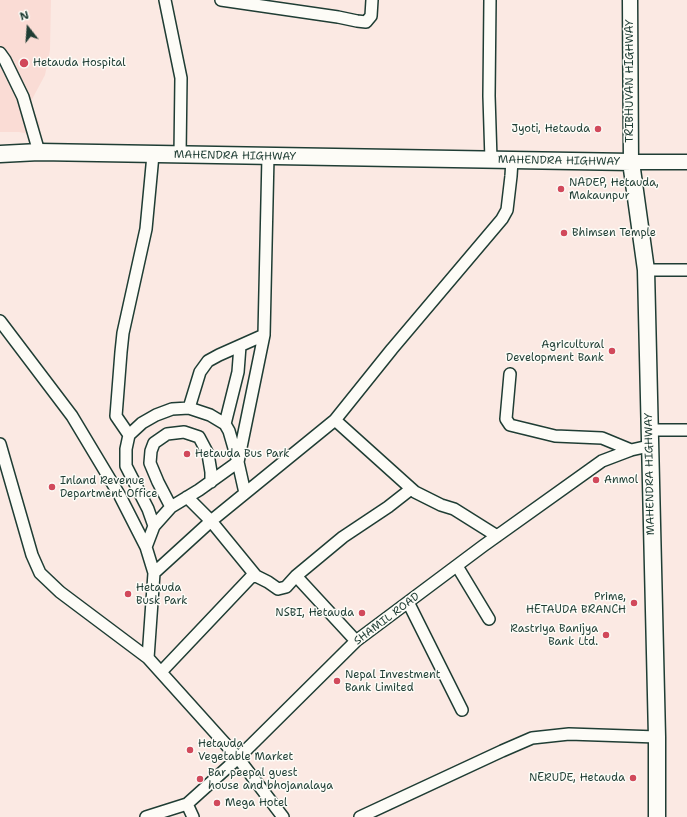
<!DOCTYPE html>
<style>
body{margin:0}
#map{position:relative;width:687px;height:817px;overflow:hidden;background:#fbe9e3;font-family:"Shantell Sans",sans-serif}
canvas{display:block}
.north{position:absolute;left:8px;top:8px;width:40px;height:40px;-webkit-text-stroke:3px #fdfcf7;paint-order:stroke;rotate:343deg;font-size:11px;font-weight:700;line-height:16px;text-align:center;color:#1f3d34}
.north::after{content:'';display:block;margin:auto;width:14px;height:18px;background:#1f3d34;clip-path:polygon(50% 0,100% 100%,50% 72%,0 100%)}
</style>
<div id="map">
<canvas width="687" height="817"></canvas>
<div class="north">N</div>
</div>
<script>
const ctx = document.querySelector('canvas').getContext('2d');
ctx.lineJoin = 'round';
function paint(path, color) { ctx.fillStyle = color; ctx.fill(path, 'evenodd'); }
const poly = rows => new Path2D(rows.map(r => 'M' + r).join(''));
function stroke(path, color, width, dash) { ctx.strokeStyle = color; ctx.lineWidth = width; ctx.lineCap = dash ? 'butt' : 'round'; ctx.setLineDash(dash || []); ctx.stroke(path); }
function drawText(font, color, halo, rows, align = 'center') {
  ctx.font = font + ' "Shantell Sans",sans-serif'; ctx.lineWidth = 3; ctx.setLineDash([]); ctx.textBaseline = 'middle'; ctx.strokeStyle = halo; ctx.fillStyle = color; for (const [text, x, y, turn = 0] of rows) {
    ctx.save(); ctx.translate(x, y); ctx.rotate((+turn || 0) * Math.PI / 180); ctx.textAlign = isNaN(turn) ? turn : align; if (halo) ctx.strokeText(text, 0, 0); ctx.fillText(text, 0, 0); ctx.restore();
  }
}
paint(poly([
 [0,0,51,0,50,50,45,75,30,103,40,124,39,136,19,132,0,132]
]), '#fadcd5');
const minor = poly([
 [165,0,181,78,180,155],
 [221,0,338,17,357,21,366,22,371,16,372,0],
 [490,0,489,96,491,160],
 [0,53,5,60,23,97,39,152],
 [646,270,687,270],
 [0,321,72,416,120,496,146,547,154,573],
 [510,374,506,419,510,425,555,436,602,438,631,450],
 [189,408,200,372,208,361,219,355,264,335],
 [335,420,415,492,441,505,454,509,497,536],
 [225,424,238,372,240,346],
 [649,430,687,430],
 [129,435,116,416,121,352,123,333,146,229,153,155],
 [0,444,32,555,40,573,60,592,148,658,238,758,283,817],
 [187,497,211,521,256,576],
 [171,507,158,482,150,463,151,451,154,443,167,434,184,432,199,437,208,454,211,472,211,482],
 [154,526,148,509,126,466,126,449,129,435,142,423,156,415,172,409,189,408,210,415,225,424,229,431,238,462,245,493],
 [146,547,154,526,171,507,199,490,238,462,264,335,268,156],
 [457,566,489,619],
 [296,576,356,641],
 [408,602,462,710],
 [148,658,154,573,211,521,335,420,392,349,502,219,507,210,511,176,512,160],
 [161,672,251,577,256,576,268,582,278,589,286,587,296,576,343,537,388,507,411,489],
 [187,804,193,817],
 [146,817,187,804,238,758,356,641,483,546,602,461,631,450,649,446],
 [360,817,502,751,532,738,569,734,657,737]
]);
const major = poly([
 [630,0,631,162,687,162]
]);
const highway = poly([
 [0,154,39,152,631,162,646,270,657,737,657,817]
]);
stroke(minor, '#1f3d34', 14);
stroke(major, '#1f3d34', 17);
stroke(highway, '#1f3d34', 19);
stroke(minor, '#fdfcf7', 11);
stroke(major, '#fdfcf7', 14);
stroke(highway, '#fdfcf7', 16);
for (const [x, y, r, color] of [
 [24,63,5,"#d1495b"],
 [598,129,4,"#d1495b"],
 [561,189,4,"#d1495b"],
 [564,233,4,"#d1495b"],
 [612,351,4,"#d1495b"],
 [187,454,4,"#d1495b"],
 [596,480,4,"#d1495b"],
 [52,487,4,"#d1495b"],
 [128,594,4,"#d1495b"],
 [634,603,4,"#d1495b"],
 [362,613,4,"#d1495b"],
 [606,635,4,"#d1495b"],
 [337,681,4,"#d1495b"],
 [190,750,4,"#d1495b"],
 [633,778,4,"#d1495b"],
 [200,779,4,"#d1495b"],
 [217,803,4,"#d1495b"]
]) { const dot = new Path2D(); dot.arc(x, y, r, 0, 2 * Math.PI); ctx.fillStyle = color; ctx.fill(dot); stroke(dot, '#fdfcf7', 1.5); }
drawText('11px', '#1f3d34', '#fdfcf7', [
 ["Hetauda Hospital",33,63],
 ["Jyoti, Hetauda",590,129,"right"],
 ["NADEP, Hetauda,",569,183],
 ["Makaunpur",569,196],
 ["Bhimsen Temple",572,233],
 ["Agricultural",604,345,"right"],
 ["Development Bank",604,358,"right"],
 ["Hetauda Bus Park",195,454],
 ["Anmol",604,480],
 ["Inland Revenue",60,481],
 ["Department Office",60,494],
 ["Hetauda",136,588],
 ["Busk Park",136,601],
 ["Prime,",626,597,"right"],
 ["HETAUDA BRANCH",626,610,"right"],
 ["NSBI, Hetauda",354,613,"right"],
 ["Rastriya Banijya",598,629,"right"],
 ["Bank Ltd.",598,642,"right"],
 ["Nepal Investment",345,675],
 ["Bank Limited",345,688],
 ["Hetauda",198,744],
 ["Vegetable Market",198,757],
 ["Bar peepal guest",208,773],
 ["house and bhojanalaya",208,786],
 ["NERUDE, Hetauda",625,778,"right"],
 ["Mega Hotel",225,803]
], 'left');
drawText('11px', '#1f3d34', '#fdfcf7', [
 ["TRIBHUVAN HIGHWAY",630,81,-90],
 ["MAHENDRA HIGHWAY",235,156,1],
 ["MAHENDRA HIGHWAY",559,161,1],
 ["MAHENDRA HIGHWAY",650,474,-91],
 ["SHAMIL ROAD",387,619,-37]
]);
</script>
